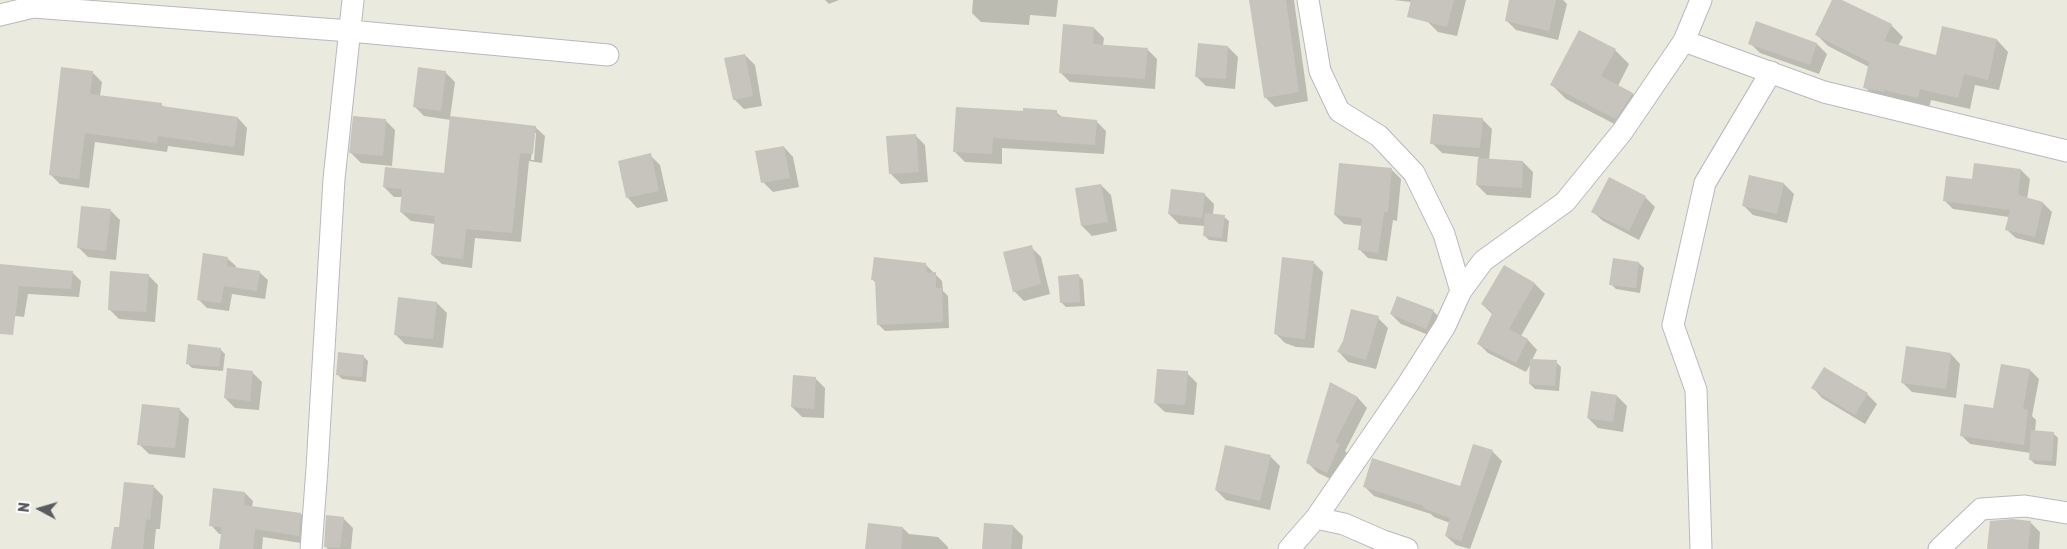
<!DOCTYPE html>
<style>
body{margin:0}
#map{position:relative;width:2067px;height:549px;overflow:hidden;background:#ebeadf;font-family:Rubik,sans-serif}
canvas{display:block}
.north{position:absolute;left:15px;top:484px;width:50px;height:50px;-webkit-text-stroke:4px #fff;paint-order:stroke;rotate:276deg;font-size:14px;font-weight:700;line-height:20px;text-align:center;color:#585b60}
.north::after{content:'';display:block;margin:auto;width:18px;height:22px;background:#585b60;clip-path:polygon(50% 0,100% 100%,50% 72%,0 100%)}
</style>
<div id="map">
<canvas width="2067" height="549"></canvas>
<div class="north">N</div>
</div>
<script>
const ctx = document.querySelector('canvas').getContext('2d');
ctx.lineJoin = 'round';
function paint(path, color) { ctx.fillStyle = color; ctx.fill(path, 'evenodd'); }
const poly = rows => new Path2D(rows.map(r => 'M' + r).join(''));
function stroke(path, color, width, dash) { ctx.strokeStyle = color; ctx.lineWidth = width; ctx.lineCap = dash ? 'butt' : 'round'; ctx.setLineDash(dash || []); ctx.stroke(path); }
paint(poly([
 [825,0,839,0,829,4],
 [973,0,1058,0,1056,17,1030,15,1029,25,981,22,972,13],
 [1250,0,1294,0,1308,101,1275,107,1265,97],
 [1394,0,1421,0,1420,3],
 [1436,0,1466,0,1457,36,1438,32,1428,22],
 [1511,0,1563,0,1567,4,1558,40,1516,30,1506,20],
 [1833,0,1840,0,1891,25,1903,37,1898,46,1937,56,1997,40,2008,52,1999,90,1975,85,1970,109,1931,100,1929,109,1876,99,1865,87,1869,67,1828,46,1817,35],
 [1094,28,1104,38,1103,46,1147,49,1157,59,1155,89,1070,82,1060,72],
 [1750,43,1817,44,1827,54,1819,74,1760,53],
 [1228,47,1238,57,1235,89,1206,86,1196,76],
 [1615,50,1629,64,1618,86,1633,94,1647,108,1630,132,1566,99,1552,85],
 [745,55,755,65,762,106,744,109,734,99],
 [92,72,102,82,100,96,162,105,165,108,238,118,247,128,244,156,168,146,167,152,95,142,89,188,60,184,50,174],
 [445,72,455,82,450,118,535,127,545,136,542,163,529,161,521,242,475,238,472,268,442,264,432,255,435,224,411,221,401,212,403,197,394,197,384,187,445,174,451,120,424,116,414,106],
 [534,133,536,133,534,160,531,160],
 [1056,112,1063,118,1096,121,1106,131,1104,154,1002,148,1002,164,965,162,955,152,1024,113],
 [1482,119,1492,129,1489,160,1523,162,1533,172,1531,198,1487,195,1477,185,1479,157,1442,153,1432,143],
 [385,120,395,130,392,166,361,163,351,153],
 [915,135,925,145,928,182,901,184,891,174],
 [784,147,793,157,799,187,773,192,763,182],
 [650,155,660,165,668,201,637,208,628,198,620,162],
 [1340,165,1392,170,1401,179,1397,221,1393,220,1387,261,1368,258,1359,249,1362,226,1344,224,1335,215],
 [2021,170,2030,179,2027,199,2043,203,2052,212,2044,245,2016,238,2006,229,2009,217,1953,209,1944,200,1973,180],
 [1749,176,1784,184,1794,194,1787,223,1753,215,1743,205],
 [1610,179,1645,197,1655,207,1639,240,1603,221,1593,212],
 [1101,185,1111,195,1117,231,1092,236,1082,226],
 [1204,194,1214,204,1213,215,1224,217,1229,221,1227,242,1209,240,1204,235,1205,226,1179,224,1169,214],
 [110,210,120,220,116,260,88,257,78,247],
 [1031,247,1041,257,1050,294,1024,301,1014,291],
 [227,258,236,266,235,269,259,272,268,280,265,299,232,294,229,311,207,308,198,299],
 [1313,262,1323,272,1314,348,1296,347,1285,343,1275,333],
 [1639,263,1644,268,1640,293,1616,289,1611,284],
 [926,265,942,281,943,291,948,296,949,328,885,331,878,324,877,284,872,279],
 [0,266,72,272,81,281,79,297,28,294,24,317,0,314],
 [1504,266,1535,284,1545,294,1521,336,1528,340,1537,350,1532,360,1556,362,1561,367,1559,391,1535,389,1530,384,1531,363,1526,372,1488,353,1479,344,1492,314,1482,304],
 [148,275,158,285,155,322,119,319,109,309],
 [1079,276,1083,280,1085,306,1066,307,1061,302],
 [437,303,447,313,443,348,405,344,395,334],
 [1433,311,1443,321,1436,338,1401,324,1391,314],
 [1378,318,1388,328,1376,369,1348,362,1339,352],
 [220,349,225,354,223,371,192,368,187,363],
 [1951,354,1960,364,1956,398,1912,392,1902,382],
 [363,356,368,361,366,382,342,379,338,375],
 [2002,365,2030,370,2039,379,2032,416,2036,420,2035,432,2053,433,2058,438,2056,466,2035,464,2030,459,2031,453,1970,444,1961,435,1994,410],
 [252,372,262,382,259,410,235,408,225,398],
 [1187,373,1197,383,1194,415,1165,412,1155,403],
 [815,378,825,388,824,418,802,417,792,407],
 [1331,384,1358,398,1367,408,1345,451,1349,455,1337,482,1318,473,1308,463],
 [1813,388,1867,394,1877,404,1865,424,1822,398],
 [1617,396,1627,406,1623,432,1598,428,1588,418],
 [179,409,189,419,185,458,149,454,139,444],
 [1492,451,1502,461,1470,549,1456,545,1446,536,1450,523,1434,517,1431,514,1374,496,1364,486,1461,488],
 [1270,456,1280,466,1270,510,1226,500,1216,490],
 [153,486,163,496,160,529,156,529,154,549,112,549,120,529],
 [245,493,253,501,252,507,301,514,309,522,307,544,263,537,262,549,221,549,222,534,219,534,211,525],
 [343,518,353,528,351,549,328,549,325,546],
 [2030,522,2040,532,2039,549,1990,549],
 [1013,526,1023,536,1022,549,983,549],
 [903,528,909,534,938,537,948,547,948,549,866,549]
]), '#0003');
paint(poly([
 [1249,0,1286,0,1299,92,1264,98],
 [1411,0,1454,0,1447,27,1407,17],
 [1509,0,1556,0,1549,31,1505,21],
 [1832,0,1842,0,1892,24,1884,41,1936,55,1942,26,1997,39,1988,80,1964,74,1958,98,1920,89,1918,98,1884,90,1884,92,1863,88,1869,62,1815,35],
 [1756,21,1817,43,1810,65,1748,44],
 [1063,24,1094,27,1093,44,1148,48,1145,79,1059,73],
 [1579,30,1616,49,1601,76,1633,93,1616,119,1550,85],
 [1198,43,1228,46,1226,79,1195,77],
 [745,54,753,96,733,100,724,58],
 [61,67,93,71,90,94,162,103,162,106,238,117,234,147,158,136,157,143,85,133,79,179,49,175],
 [418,67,446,71,441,111,413,107],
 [956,107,1023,111,1023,108,1057,110,1057,116,1097,120,1095,145,993,138,992,154,953,152],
 [1433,114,1483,118,1480,148,1430,144],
 [353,116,386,119,383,156,349,153],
 [450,116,536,126,533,154,520,153,512,233,466,229,463,259,431,255,435,216,400,212,402,189,383,187,385,167,444,173],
 [916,134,919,172,889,174,886,136],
 [784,146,790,178,761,183,755,151],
 [651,153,659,191,626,198,618,161],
 [1478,158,1523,161,1522,188,1476,185],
 [1339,163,1392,168,1388,212,1384,212,1378,253,1358,250,1362,218,1334,215],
 [1974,163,2021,169,2018,195,2043,202,2035,237,2005,230,2010,210,1943,201,1946,176,1972,179],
 [1749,175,1784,183,1777,214,1742,206],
 [1609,177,1646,196,1629,231,1591,212],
 [1101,184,1108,222,1081,226,1075,188],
 [1171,189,1205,193,1202,218,1168,214],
 [81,206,111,209,106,251,77,248],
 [1205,213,1225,215,1222,238,1203,236],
 [1032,245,1041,284,1013,292,1003,252],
 [203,253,228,257,227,266,260,271,257,291,224,286,221,303,197,300],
 [874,257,926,263,927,273,936,272,936,288,942,288,943,322,877,325,875,280,871,280],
 [1282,257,1314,261,1305,339,1286,337,1274,334],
 [1613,258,1639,262,1636,288,1609,285],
 [0,264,73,271,71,289,19,286,13,335,0,334],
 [1504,265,1535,283,1509,329,1528,339,1516,363,1477,344,1493,312,1481,304],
 [110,271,149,274,146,312,108,310],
 [1079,274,1080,302,1060,303,1058,276],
 [1397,296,1434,310,1426,329,1390,314],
 [398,297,437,302,433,339,394,335],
 [1351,309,1379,316,1366,360,1337,352,1343,341],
 [188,344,221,348,219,367,186,364],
 [1906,346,1951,353,1946,389,1901,383],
 [338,352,364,355,362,377,336,375],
 [1530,359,1557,360,1555,386,1529,384],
 [2001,364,2030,369,2023,409,2028,410,2024,445,1960,436,1964,404,1993,408],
 [1824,367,1868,393,1855,415,1811,388],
 [227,368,253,371,250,401,224,398],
 [1157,369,1188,371,1185,405,1154,403],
 [793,375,816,377,814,409,791,407],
 [1330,382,1358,397,1335,442,1340,444,1327,473,1306,463],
 [1591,391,1617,395,1613,422,1587,418],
 [142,404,180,408,175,448,137,445],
 [2031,430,2054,432,2052,461,2029,460],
 [1473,444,1493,450,1461,541,1445,536,1450,518,1423,508,1424,506,1363,487,1372,458,1460,486],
 [1225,445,1271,455,1260,501,1215,490],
 [124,482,154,485,150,520,146,519,143,549,111,549,114,527,119,527],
 [213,488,245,492,244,505,301,513,299,536,255,529,253,549,219,549,222,527,209,526],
 [326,515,344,517,340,548,324,547],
 [2012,519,2031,521,2028,549,1987,549,1990,521],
 [868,523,903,527,901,549,865,549],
 [984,523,1013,525,1011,549,982,549]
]), '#c6c4bd');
const minor = poly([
 [1308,0,1320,71,1339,111,1379,136,1414,173,1444,234,1461,291],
 [0,15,33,7,350,31,608,55],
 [1684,41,1824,92,2067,151],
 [1316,518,1344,524,1383,541,1407,549],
 [311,549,317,468,334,179,353,0],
 [1289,549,1316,518,1408,384,1445,326,1461,291,1483,261,1565,202,1622,132,1684,41,1701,0],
 [1701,549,1696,390,1673,325,1705,183,1771,72],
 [1939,549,1981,509,2025,506,2067,513]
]);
stroke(minor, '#b7b9be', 23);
stroke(minor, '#fff', 21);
</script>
